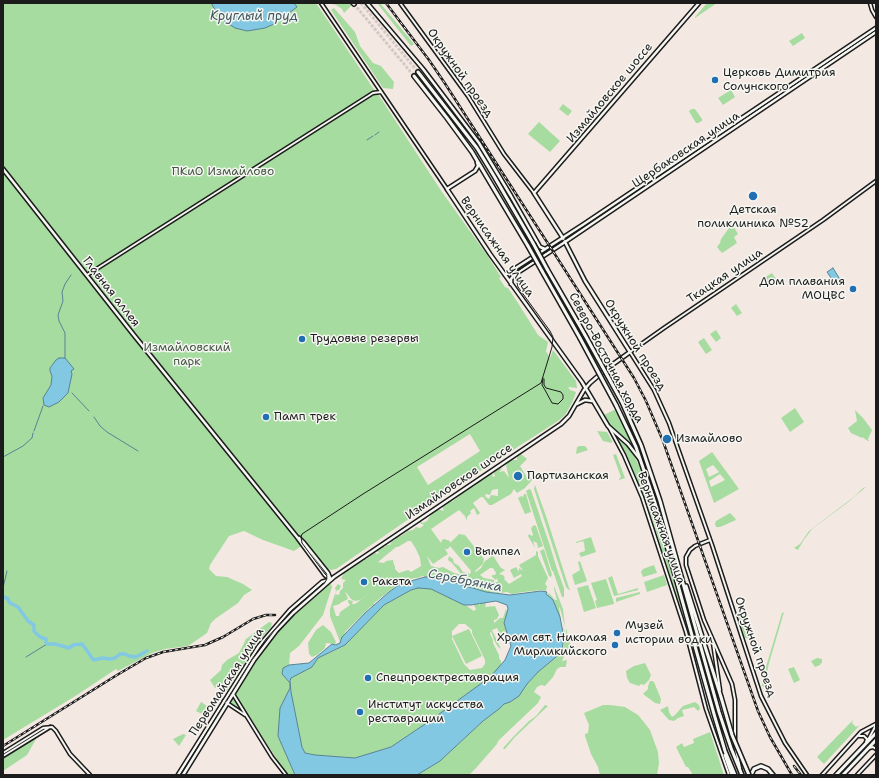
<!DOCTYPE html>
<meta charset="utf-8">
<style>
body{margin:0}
#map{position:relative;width:879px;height:778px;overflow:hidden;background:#f4e8e2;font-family:"Shantell Sans",sans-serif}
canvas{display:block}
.frame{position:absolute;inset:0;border:4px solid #1c1c1c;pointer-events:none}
</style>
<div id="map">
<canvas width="879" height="778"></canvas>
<div class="frame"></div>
</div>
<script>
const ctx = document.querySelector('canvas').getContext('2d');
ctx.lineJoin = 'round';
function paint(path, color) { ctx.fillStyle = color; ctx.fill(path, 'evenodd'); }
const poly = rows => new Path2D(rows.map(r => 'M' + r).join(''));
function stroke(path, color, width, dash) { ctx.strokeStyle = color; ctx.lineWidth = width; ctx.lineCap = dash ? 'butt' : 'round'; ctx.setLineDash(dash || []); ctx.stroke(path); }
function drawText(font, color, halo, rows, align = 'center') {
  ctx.font = font + ' "Shantell Sans",sans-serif'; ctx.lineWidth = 3; ctx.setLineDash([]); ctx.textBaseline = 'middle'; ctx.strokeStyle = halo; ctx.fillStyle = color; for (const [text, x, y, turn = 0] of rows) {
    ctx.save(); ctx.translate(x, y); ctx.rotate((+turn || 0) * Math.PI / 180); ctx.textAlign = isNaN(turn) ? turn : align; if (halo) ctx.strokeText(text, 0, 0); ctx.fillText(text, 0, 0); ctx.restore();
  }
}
paint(poly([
 [3,3,316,3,373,88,378,94,442,192,487,255,501,277,499,278,505,287,508,288,518,303,538,335,548,342,546,351,550,358,553,350,576,381,577,388,568,387,570,390,576,392,572,403,565,415,558,421,457,486,336,569,331,570,327,569,306,543,294,551,263,540,244,531,229,536,210,565,209,569,216,576,227,577,243,584,252,590,244,595,238,603,215,619,211,623,207,633,188,646,165,649,152,653,118,671,116,669,77,695,3,740],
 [470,434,480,451,428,485,417,467],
 [328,3,349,3,351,6,344,13,342,9,336,5],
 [377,3,380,3,414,44,411,46],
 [707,3,717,3,695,18,695,17],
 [334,8,355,32,360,46,373,63,381,66,394,82,393,89,383,88,331,10],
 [802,33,805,38,793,46,789,41],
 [731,90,735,97,723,105,718,98],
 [563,104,572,111,568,116,559,109],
 [692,109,695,109,702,119,702,121,698,123,696,123,690,113,689,111],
 [539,122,560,141,550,152,528,134],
 [732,224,738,234,734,237,737,243,722,253,717,247,720,243,721,239],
 [772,273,776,279,765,286,761,280],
 [736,304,742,313,737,316,731,308],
 [716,330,721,338,716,342,710,334],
 [704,338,712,350,706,354,698,342],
 [795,408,804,422,790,432,781,418],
 [616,409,627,432,633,445,608,423,604,415],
 [855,410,863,418,872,430,868,439,869,441,868,441,862,437,862,438,851,433,848,428,857,421],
 [597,431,607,432,612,441,612,443,603,441],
 [616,435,632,451,641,470,669,560,683,615,647,503,626,453],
 [580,446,585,446,588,450,576,454,577,447],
 [712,452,739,489,714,503,699,461],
 [713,465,719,472,709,477,706,469],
 [720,474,725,480,711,487,709,481],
 [521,454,527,459,520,466,528,479,532,478,533,479,525,488,517,493,514,489,511,494,492,505,489,505,483,497,481,497,473,503,480,513,479,514,477,515,474,508,470,511,471,513,467,517,467,521,465,516,459,510,431,529,441,543,442,540,444,539,450,541,450,543,459,534,465,535,484,559,483,564,475,571,476,572,481,568,485,561,491,557,487,548,488,548,501,568,505,570,499,574,503,575,505,578,504,579,509,584,522,576,520,573,521,574,514,578,510,570,516,567,519,572,519,568,523,571,519,565,536,555,536,551,538,552,538,556,548,578,545,584,547,586,546,591,541,590,523,592,512,594,507,592,500,593,486,592,437,575,429,577,423,576,417,578,414,578,397,585,374,603,374,605,370,607,346,631,340,642,330,616,330,609,336,591,335,588,338,584,341,586,339,590,337,590,335,594,339,595,340,591,343,588,343,583,346,580,341,579,345,571,349,570,360,562,363,561,364,559,367,559,372,553,374,552,377,554,379,553,376,550,381,547,385,547,386,545,390,545,392,541,395,540,397,537,401,536,408,531,413,530,416,527,420,528,424,525,420,523,420,521,423,523,427,521,431,515,438,509,444,511,442,506,446,505,447,503,453,501,471,486,473,487,483,478,485,478,489,474,492,474,493,477,495,476,495,475,493,474,496,470,501,468,502,469,499,472,504,471,509,478,506,465,510,460,517,460,517,456],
 [497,489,498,489,498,496,491,495,489,499,486,497,485,495,487,494,490,495,492,490],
 [408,541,411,541,416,549,420,558,421,566,411,572,408,570,399,573,395,569,395,566,394,565,393,560,386,561,384,563,378,562,396,547,398,547],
 [450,546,471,571,470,574,463,572,459,566,454,563,453,559,449,556,448,560,452,563,462,575,454,573,443,567,439,568,431,566,427,556,433,564,448,554,445,549,448,549],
 [490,568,493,568,496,573,495,575,492,575,492,577,496,580,497,578,498,582,494,582,494,580,484,578,480,575],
 [374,590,355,604,352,604,353,601,348,600,348,602,350,605,340,612,339,616,336,616,333,606,340,604,340,603,348,599,345,591,351,599,355,601,360,600],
 [616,454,625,478,619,480,619,479,621,477,613,455],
 [535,485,547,519,570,591,566,587,534,489],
 [866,487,847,503,812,529,803,541,798,550,794,548,800,544,809,531,855,496,863,488],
 [529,489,531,490,550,546,557,569,555,570,557,569,564,588,564,597,562,597,553,571,552,571,526,491],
 [524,494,526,494,531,512,525,514,518,498,521,496,523,497],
 [730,513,735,518,736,520,720,527,716,527,715,524,716,521],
 [534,525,536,526,543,546,538,548,537,543,533,541,535,547,534,546,528,536,529,534,532,536,533,535,531,528],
 [591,537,596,552,581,557,579,553,585,551,584,543,583,541,576,543,576,542],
 [544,549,552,575,551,577,549,576,540,551],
 [580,561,587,581,575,585,572,575,580,570,578,562],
 [654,565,657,573,643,577,641,572,643,569],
 [664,575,667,585,647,592,644,582],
 [612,576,618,594,638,588,638,590,614,596,608,578],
 [606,579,614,603,614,604,597,608,595,601,597,600,591,583],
 [331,584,332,587,323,615,299,646,290,653,289,665,283,668,282,674,290,683,290,689,278,736,295,775,287,775,235,694,256,660,283,624,310,599,328,585],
 [588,585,596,608,584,612,577,588],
 [554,586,563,609,565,627,560,608,559,607,561,621,554,601,547,595,549,593,555,600,557,600,554,589],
 [418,588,431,589,467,606,474,611,476,609,474,605,479,604,479,606,481,603,485,603,486,605,485,607,495,606,499,615,497,619,494,620,494,623,500,618,503,618,506,609,507,611,504,623,507,635,504,631,500,634,497,628,492,630,501,649,498,647,494,640,491,631,490,634,493,640,493,643,499,655,499,658,501,661,501,666,490,677,431,720,391,747,355,758,315,755,305,753,302,747,291,692,290,681,291,678,312,667,318,658,338,649,336,644,339,643,341,648,384,605,411,590],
 [459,624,465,624,472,630,472,633,485,660,485,664,482,668,470,670,464,664,452,639,452,631],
 [640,592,640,594,616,602,616,598],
 [784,612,769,663,764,687,762,686,763,677,782,613],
 [740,616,743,616,745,620,743,623,744,627,748,628,751,635,749,638,745,638,739,619],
 [269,622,272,623,271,627,256,645,226,692,223,693,218,688,215,688,210,680,221,670,222,665,227,660,239,653,246,639],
 [563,624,565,633,566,634,566,628,571,647,571,651,570,652,567,650,562,661,567,660,566,666,565,667,560,667,557,669,553,677,545,686,541,685,537,687,534,692,541,697,538,703,498,741,497,744,476,768,469,775,417,775,440,761,483,721,499,709,504,704,510,702,519,696,527,684,538,672,556,657,563,649,565,639],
 [323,625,331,632,336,642,335,644,326,643,325,648,317,655,312,657,309,654,308,643,316,630],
 [469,629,482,656,466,664,452,636],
 [817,658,822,659,822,662,820,665,815,667,811,661],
 [645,663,651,675,649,680,644,685,641,684,639,686,630,683,627,678,626,671,634,666],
 [794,667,800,680,794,683,788,669],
 [650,681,652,681,654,682,661,699,660,704,655,703,643,694,648,689,648,686],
 [232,698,235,699,242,711,230,703],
 [201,702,207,706,202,714,196,711],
 [695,702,699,705,700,709,698,711,694,707,682,710,684,716,678,718,674,721,669,720,660,710,668,706,669,712,672,717,675,715,683,706],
 [545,705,548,706,515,737,505,749,503,749,504,747,514,736,529,721,536,716],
 [603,705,610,705,625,707,638,715,643,721,650,730,658,752,659,763,657,775,600,775,598,767,591,754,585,736,585,734,588,733,589,725,584,713],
 [853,720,852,723,856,727,860,725,824,764,817,757],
 [710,732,724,775,693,775,688,767,686,767,676,747,682,743,684,747,694,743,693,739],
 [183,734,186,735,179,746,173,739],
 [36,738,36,739,27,755,3,771,3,758]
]), '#a6dca0');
const water = poly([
 [211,3,294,3,297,7,274,24,265,28,247,31,235,28,224,21,217,13,211,3],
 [833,268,841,281,836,285,827,272,833,268],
 [59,358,65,358,74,369,71,371,72,374,68,393,59,402,49,407,44,405,43,398,51,385,52,376,50,371,50,368,56,360,59,358],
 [425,577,436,577,486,592,510,595,541,591,547,592,546,594,553,600,560,617,564,638,562,649,556,657,538,672,527,684,519,696,510,702,504,704,499,709,483,721,440,761,417,775,295,775,278,736,280,708,290,688,290,683,282,674,283,668,289,665,309,663,332,644,336,645,340,643,342,637,345,634,365,613,389,592,400,584,425,577],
 [418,588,431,589,464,605,471,605,496,601,507,605,508,609,504,623,511,646,505,660,490,677,431,720,391,747,355,758,315,755,305,753,302,747,291,692,290,681,291,678,312,667,318,658,345,645,384,605,411,590,418,588]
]);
paint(water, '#82c8e3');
stroke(water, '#598393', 1);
stroke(poly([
 [375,135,379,132],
 [367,140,373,136],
 [65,358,65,333,59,321,58,315,63,301,62,292,65,284,71,275],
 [72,393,89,411],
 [94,417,100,426,107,432,138,451],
 [34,431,43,406],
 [3,457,23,446,32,438,33,433],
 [3,588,7,571],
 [26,657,47,644]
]), '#598393', 1);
stroke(poly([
 [3,597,7,598,10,603,18,607,28,621,34,625,34,631,40,637,46,639,46,642,47,644,55,644,69,648,73,645,82,644,89,653,91,657,94,660,102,658,110,659,115,658,120,654,125,654,129,656,136,657,147,651]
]), '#82c8e3', 3.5);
stroke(poly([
 [361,3,418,72],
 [354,4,414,76]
]), '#d4c9c4', 3, [3, 1.5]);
const tertiary = poly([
 [321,3,447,189],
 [400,3,468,96,504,154,534,193],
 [870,3,872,10,876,17],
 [87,275,373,93,381,92],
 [609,427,624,455,642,497,686,632,706,709,729,775],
 [710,540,695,546,690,550,686,557,686,565,704,620,732,684,735,700,735,741],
 [713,643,720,690],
 [233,694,272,757,286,775],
 [224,701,245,715],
 [859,736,864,736,867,739,866,742],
 [868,740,876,725],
 [735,745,740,768],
 [869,748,873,747,876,749],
 [3,753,43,728,52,727,56,731,70,754,90,775],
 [3,756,50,727],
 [807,775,785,743,761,696,712,545,669,423,654,390,630,352,664,328,823,220,876,181],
 [822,775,861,732,876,724],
 [857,775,876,755]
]);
const secondary = poly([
 [367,3,423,69,479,143,511,196,540,247,545,249],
 [477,162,478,166,475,171,447,189,490,254,582,382,608,426,628,444,639,458],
 [3,169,133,334,297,537,325,575,330,579],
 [505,275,584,224,876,28],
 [511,284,511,279,514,275,565,242,876,32],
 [577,404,585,400,592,401],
 [299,538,304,543,328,573,330,578],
 [178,775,259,646,290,610,322,582,329,580],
 [183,775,254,660,276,631,293,613,334,577,561,424,569,416,584,390,590,383,605,370,630,352,585,281,563,238,534,193,699,3]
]);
const primary = poly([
 [353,3,354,4],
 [418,72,477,148,494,176,533,243],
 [414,76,447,118,472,152,528,246],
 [547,269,585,335],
 [542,271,580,338],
 [622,402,641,445,660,501,719,712,731,748,742,775],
 [616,405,636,447,655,503,714,714,725,751,735,775],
 [686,586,721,697],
 [725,755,732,775],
 [751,775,754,769,761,766,768,769,773,775],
 [836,775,876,733],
 [843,775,876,740]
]);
stroke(tertiary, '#1c1c1c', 5);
stroke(secondary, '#1c1c1c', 5.5);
stroke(primary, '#1c1c1c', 6);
stroke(tertiary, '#f6f6f2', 2);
stroke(secondary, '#f6f6f2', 2.5);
stroke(primary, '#f6f6f2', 3);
stroke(poly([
 [543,378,542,385,545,390,552,403,558,404,563,399,563,395,561,392,546,388,544,385,544,379],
 [180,775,252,659,266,639,291,611,326,581,327,576,325,574,302,543,301,537,302,534,363,494,541,383,552,347,553,337,550,331,518,287,516,278,518,271,876,30]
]), '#1c1c1c', 1);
const rail = poly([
 [386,3,429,60,444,82,556,256,634,378,646,401,663,441,758,711,770,737,792,775],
 [3,746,117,675,146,658,163,652,205,645,223,637,253,619,266,615,275,615],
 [794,766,801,775]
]);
stroke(rail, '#1c1c1c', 2.5);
stroke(rail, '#f6f6f2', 1, [3]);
const primaryBridge = poly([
 [533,243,547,269],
 [528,246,542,271],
 [585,335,622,402],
 [580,338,616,405],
 [721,697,732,735,749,775]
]);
stroke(primaryBridge, '#1c1c1c', 6, []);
stroke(primaryBridge, '#f6f6f2', 3);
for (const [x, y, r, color] of [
 [715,80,4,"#1f6fb2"],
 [753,196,5,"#1f6fb2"],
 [853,289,4,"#1f6fb2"],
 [302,339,4,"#1f6fb2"],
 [266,417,4,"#1f6fb2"],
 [667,439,5,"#1f6fb2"],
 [518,476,5,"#1f6fb2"],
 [467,552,4,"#1f6fb2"],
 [364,582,4,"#1f6fb2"],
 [617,633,4,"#1f6fb2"],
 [615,645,4,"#1f6fb2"],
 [368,678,4,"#1f6fb2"],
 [360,712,4,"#1f6fb2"]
]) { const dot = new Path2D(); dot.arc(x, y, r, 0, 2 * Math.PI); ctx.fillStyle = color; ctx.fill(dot); stroke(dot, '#f6f6f2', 1.5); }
drawText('12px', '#1c1c1c', '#f6f6f2', [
 ["Окружной проезд",460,73,55],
 ["Измайловское шоссе",610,93,-50],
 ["Щербаковская улица",686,150,-34],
 ["Вернисажная улица",497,247,55],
 ["Ткацкая улица",725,276,-34],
 ["Главная аллея",111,292,52],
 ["Окружной проезд",635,345,58],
 ["Северо-Восточная хорда",606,358,62],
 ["Измайловское шоссе",459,482,-34],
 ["Вернисажная улица",661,528,70],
 ["Окружной проезд",755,647,71],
 ["Первомайская улица",227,682,-57]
]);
drawText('12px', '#1c1c1c', '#f6f6f2', [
 ["Церковь Димитрия",723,73],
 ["Солунского",723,87],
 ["Детская",753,210,"center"],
 ["поликлиника №52",753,224,"center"],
 ["Дом плавания",845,282,"right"],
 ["МОЦВС",845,296,"right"],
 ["Трудовые резервы",310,339],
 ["Памп трек",274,417],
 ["Измайлово",676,439],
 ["Партизанская",527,476],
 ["Вымпел",475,552],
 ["Ракета",372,582],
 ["Музей",625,626],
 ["истории водки",625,640],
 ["Храм свт. Николая",607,638,"right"],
 ["Мирликийского",607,652,"right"],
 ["Спецпроектреставрация",376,678],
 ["Институт искусства",368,705],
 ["реставрации",368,719]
], 'left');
drawText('12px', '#455644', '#f6f6f2', [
 ["ПКиО Измайлово",223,172],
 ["Измайловский",187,348],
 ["парк",187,362]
]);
drawText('italic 13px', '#405862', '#f6f6f2', [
 ["Круглый пруд",254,17],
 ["Серебрянка",465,581,11]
]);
</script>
